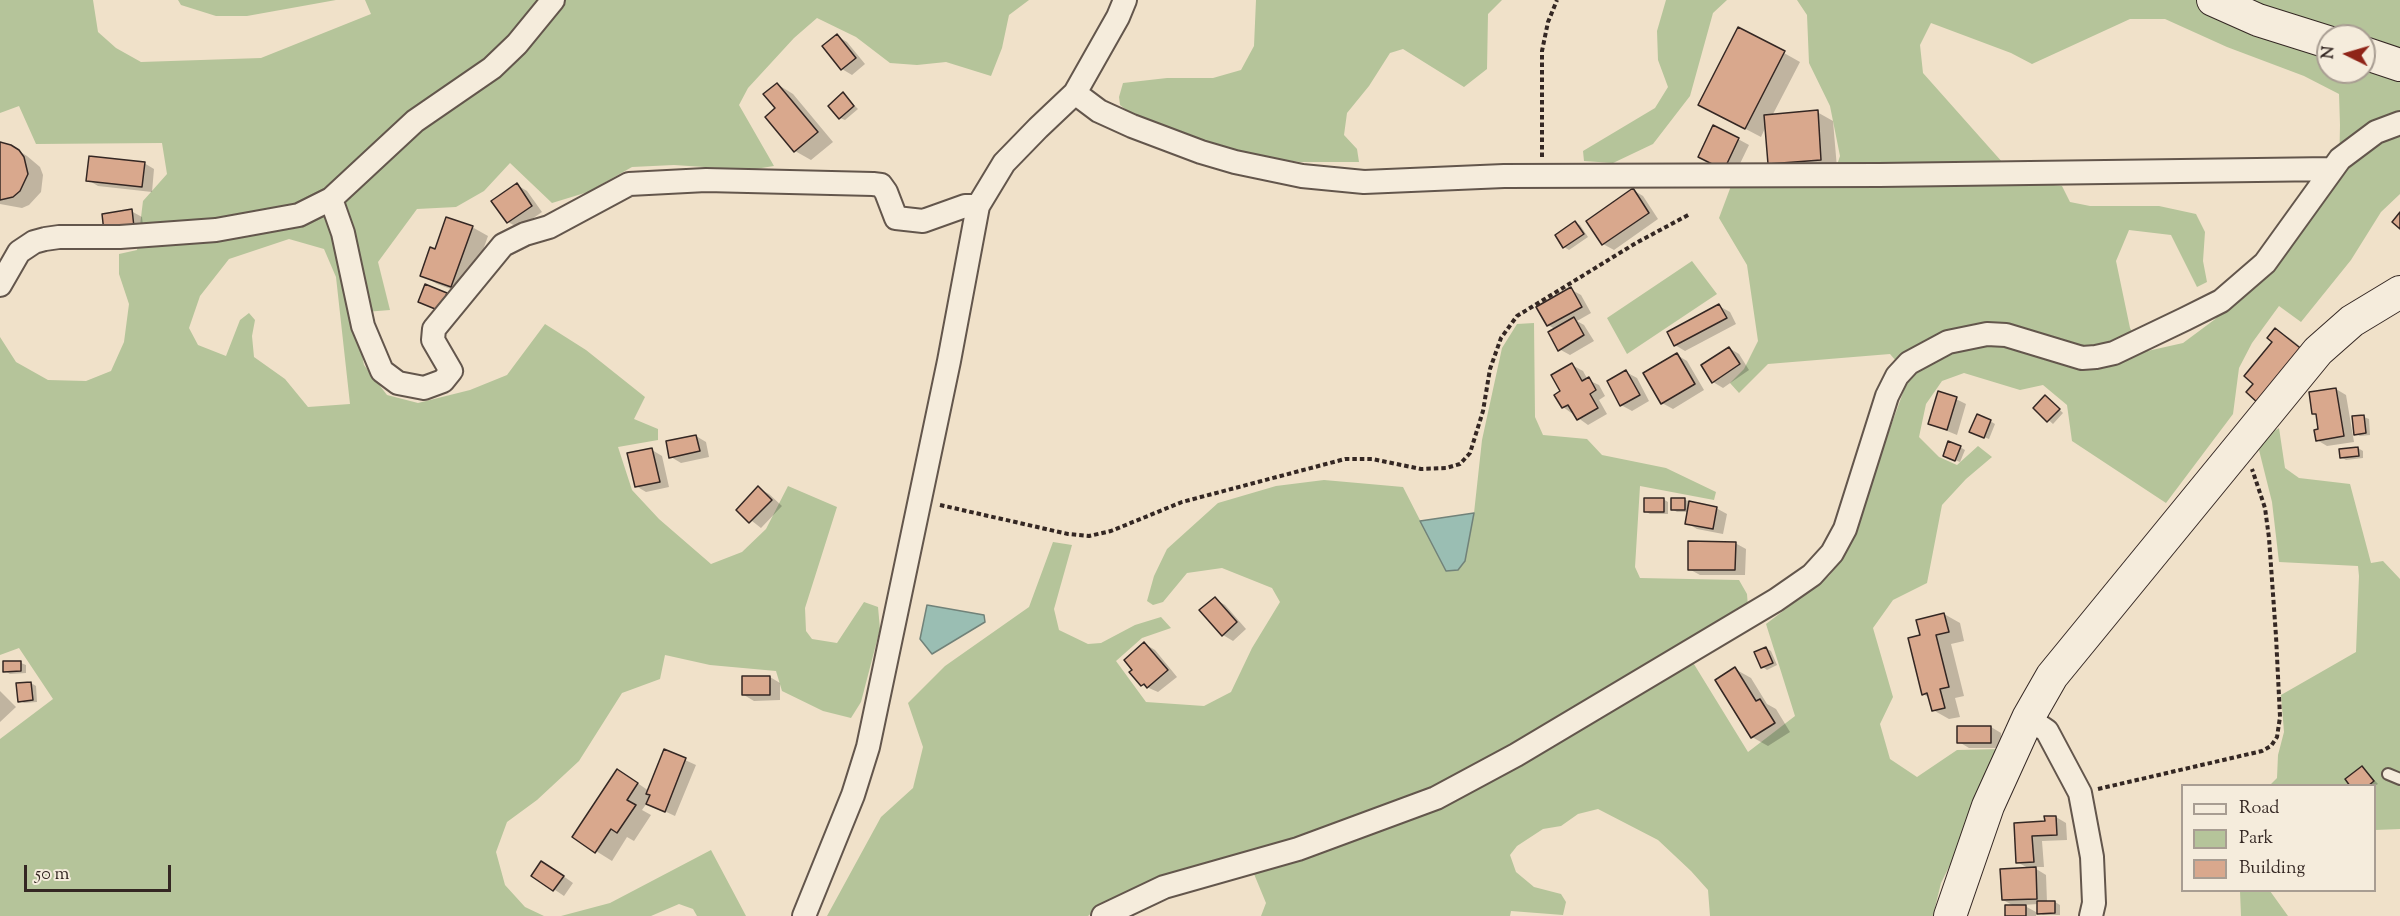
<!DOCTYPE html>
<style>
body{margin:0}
#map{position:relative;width:2400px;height:916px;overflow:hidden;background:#f0e1c9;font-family:"Sorts Mill Goudy",serif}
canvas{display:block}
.legend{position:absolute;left:2181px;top:784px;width:195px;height:108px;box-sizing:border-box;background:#f5ecdc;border:2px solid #a89d92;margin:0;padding:8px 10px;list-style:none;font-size:18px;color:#342723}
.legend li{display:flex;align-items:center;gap:12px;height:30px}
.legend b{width:30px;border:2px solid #a89d92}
.north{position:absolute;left:2316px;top:24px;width:60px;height:60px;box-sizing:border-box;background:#f5ecdc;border:2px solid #a89d92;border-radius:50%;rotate:275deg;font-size:16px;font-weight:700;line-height:24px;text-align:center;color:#342723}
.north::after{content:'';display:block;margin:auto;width:21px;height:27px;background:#8f2418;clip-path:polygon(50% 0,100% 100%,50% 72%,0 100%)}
.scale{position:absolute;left:24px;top:865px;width:147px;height:27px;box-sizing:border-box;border:3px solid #342723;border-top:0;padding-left:8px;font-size:18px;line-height:21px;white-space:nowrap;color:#342723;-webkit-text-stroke:4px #f5ecdc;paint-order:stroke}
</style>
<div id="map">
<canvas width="2400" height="916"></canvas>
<ul class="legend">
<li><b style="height:8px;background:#f5ecdc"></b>Road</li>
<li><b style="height:16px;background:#b5c49a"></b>Park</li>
<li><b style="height:16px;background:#d9a88d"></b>Building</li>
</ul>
<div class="north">N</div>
<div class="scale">50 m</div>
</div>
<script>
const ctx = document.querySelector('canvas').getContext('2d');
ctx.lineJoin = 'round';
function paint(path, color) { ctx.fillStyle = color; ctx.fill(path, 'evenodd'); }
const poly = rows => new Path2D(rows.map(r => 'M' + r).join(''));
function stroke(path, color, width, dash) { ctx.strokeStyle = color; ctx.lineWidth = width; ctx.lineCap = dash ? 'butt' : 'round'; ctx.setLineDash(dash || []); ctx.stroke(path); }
paint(poly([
 [0,0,93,0,98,32,116,48,141,62,261,58,371,14,365,0,1029,0,1009,15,1002,48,991,76,946,62,917,65,890,63,856,37,817,18,794,38,748,88,739,105,774,166,749,170,674,165,632,167,588,192,552,203,510,163,484,191,456,207,417,209,378,262,390,310,365,312,357,328,364,365,387,395,418,403,470,390,507,375,545,324,586,350,645,397,634,419,658,429,658,440,618,447,632,490,659,519,711,564,742,552,766,529,788,486,837,507,805,608,806,631,812,639,837,643,864,602,878,607,880,629,861,702,851,718,823,711,782,691,776,671,710,665,665,655,660,679,622,693,579,761,537,800,507,822,496,852,505,885,525,907,544,916,0,916,0,739,53,699,19,648,0,655,0,327,0,337,16,362,48,380,86,381,111,371,124,342,129,304,119,274,119,254,137,250,143,201,167,174,162,143,36,144,19,106,0,113],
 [289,239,324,249,336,277,350,404,308,407,285,379,254,357,252,336,255,320,249,313,240,320,226,356,198,345,189,328,200,296,229,259],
 [178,0,336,0,247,16,216,16,181,5],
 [1256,0,1502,0,1488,14,1487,69,1464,87,1403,49,1390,53,1369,86,1347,113,1344,135,1357,149,1359,162,1300,162,1224,152,1139,120,1120,105,1119,97,1123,83,1167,78,1213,78,1241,70,1254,46],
 [1666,0,1727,0,1713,13,1690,96,1653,144,1613,163,1584,161,1583,151,1655,108,1668,87,1658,60,1657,31],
 [1797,0,2400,0,2400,194,2381,212,2351,260,2301,322,2279,306,2252,343,2239,368,2233,414,2166,503,2072,441,2067,405,2043,385,2020,390,1964,373,1942,381,1926,404,1919,437,1939,457,1957,465,1978,446,1992,457,1966,479,1942,505,1927,583,1893,600,1873,628,1893,697,1880,724,1890,759,1917,777,1957,750,2001,749,1967,831,1941,883,1933,916,1710,916,1708,890,1691,871,1658,840,1598,809,1578,814,1561,826,1543,829,1517,846,1510,855,1516,872,1534,887,1561,894,1566,902,1563,915,1511,911,1510,916,1261,916,1266,903,1254,874,1250,854,1101,905,1088,916,827,916,881,817,913,788,923,747,908,703,945,666,1029,607,1053,542,1072,545,1054,609,1059,630,1088,644,1101,643,1135,625,1161,617,1171,628,1142,638,1116,661,1146,702,1204,706,1231,692,1252,648,1280,602,1272,588,1222,568,1187,573,1163,602,1153,605,1147,601,1154,576,1167,549,1218,503,1276,486,1324,480,1403,487,1446,571,1458,570,1465,561,1474,513,1482,440,1502,348,1517,324,1534,323,1535,417,1543,435,1587,439,1602,455,1666,468,1716,492,1714,500,1640,486,1635,567,1640,578,1739,580,1747,594,1748,607,1681,643,1748,752,1795,716,1766,624,1829,576,1844,556,1909,376,1890,354,1768,364,1739,393,1730,383,1744,369,1758,341,1747,265,1719,218,1731,186,1832,180,1840,156,1830,106,1809,63,1807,15],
 [2130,19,2165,19,2227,47,2304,76,2339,94,2340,125,2339,176,2328,197,2264,274,2214,320,2183,343,2143,352,2130,328,2116,261,2129,230,2171,235,2197,287,2207,282,2203,261,2205,232,2196,214,2159,206,2090,206,2070,202,2062,186,2019,181,1923,73,1920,45,1931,23,2011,53,2032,64],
 [2328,36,2364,36,2364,72,2328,72],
 [1692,261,1717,294,1627,354,1607,318],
 [2279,428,2285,468,2299,478,2350,484,2371,563,2383,561,2400,579,2400,829,2375,830,2374,786,2270,785,2277,778,2278,755,2284,732,2281,695,2356,652,2359,576,2358,566,2279,562,2272,502,2257,442],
 [711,850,746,916,697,916,693,909,679,904,651,916,561,916,610,903],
 [2240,891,2270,891,2288,916,2241,916]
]), '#b5c49a');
const water = poly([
 [1474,513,1465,561,1458,570,1446,571,1420,521,1474,513],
 [927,605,984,615,985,622,932,654,920,639,927,605]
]);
paint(water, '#9abeb3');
stroke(water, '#718279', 1.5);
paint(poly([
 [837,36,847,42,865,64,852,75,842,69],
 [1784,53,1800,62,1772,116,1817,112,1833,121,1837,168,1785,172,1769,163,1766,126,1761,137,1715,113],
 [777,84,793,94,833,142,811,160,795,151,777,108],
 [843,94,858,109,845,120,840,118],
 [1738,139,1749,145,1735,174,1700,157],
 [0,145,11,146,27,156,40,167,43,175,41,192,29,205,22,208,0,204],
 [144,163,154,169,152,192,98,186,88,180],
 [517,185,527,191,542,212,519,228,508,222,494,201],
 [1633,190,1643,196,1658,219,1614,250,1603,244],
 [131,211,142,217,144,233,103,215],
 [1575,223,1580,225,1588,237,1569,250,1564,247],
 [472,227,488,236,467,295,437,284,422,275],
 [1570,289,1581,295,1591,313,1577,321,1584,325,1594,341,1570,355,1559,349,1555,329,1548,325,1538,307],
 [1719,306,1730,312,1736,324,1685,351,1675,345],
 [2276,329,2291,339,2318,361,2255,384,2274,342],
 [1729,348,1739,354,1749,370,1723,388,1713,382],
 [1677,355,1687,361,1704,390,1673,409,1662,403],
 [1572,365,1583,371,1588,380,1599,385,1605,396,1599,400,1607,414,1588,425,1563,407,1562,392],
 [1626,372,1637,378,1649,401,1632,411,1621,405],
 [2336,389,2346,395,2354,442,2327,446,2317,440,2319,431,2317,415,2314,413],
 [2046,397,2063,413,2053,424,2035,408],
 [1956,399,1966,404,1957,435,1930,424],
 [2364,417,2369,419,2370,435,2360,436,2355,434],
 [1990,421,1995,424,1989,439,1976,434],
 [696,436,706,442,709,457,681,463,671,457],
 [1960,447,1965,450,1960,462,1949,458],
 [2358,448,2363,451,2363,458,2346,460,2341,457],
 [652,450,662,456,669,487,646,492,636,486],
 [758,488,769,494,782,506,761,528,738,510],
 [1663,499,1668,502,1668,514,1650,514,1645,511],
 [1685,500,1716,508,1727,514,1723,534,1697,529,1687,523,1689,512,1677,512,1672,509],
 [1735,543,1746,549,1745,575,1700,575,1689,569],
 [1215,599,1225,605,1246,629,1233,641,1223,635],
 [1944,614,1960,623,1964,641,1951,644,1964,696,1955,698,1960,717,1949,719,1933,710,1930,698,1923,694,1922,636],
 [1145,644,1155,650,1177,677,1158,692,1142,685],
 [1766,648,1771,651,1777,665,1767,670,1763,667],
 [21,663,26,665,26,673,10,674,5,671],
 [1735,669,1751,678,1767,704,1776,709,1790,732,1768,746,1752,737],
 [770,677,780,683,780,700,754,701,744,695],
 [31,683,36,686,37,702,24,703,20,701],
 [0,691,16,707,0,722],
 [1991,727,2001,733,2001,748,1969,748,1959,742],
 [665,751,696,765,675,816,647,803,642,810,651,815,634,841,627,837,612,861,596,851,633,780,649,791],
 [2362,767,2378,784,2374,786,2352,786],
 [2056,817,2066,823,2067,840,2042,841,2044,867,2033,867,2046,875,2047,902,2055,902,2060,905,2060,915,2043,915,2039,913,2038,904,2023,905,2036,912,2036,916,2006,916,2016,907,2003,900,2030,869,2017,862,2015,824,2046,822,2046,818],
 [552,868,573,883,564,896,533,875]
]), '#0003');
const building = poly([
 [1738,27,1785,51,1745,129,1698,105,1738,27],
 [837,34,856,58,841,70,822,46,837,34],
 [777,83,818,132,794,152,765,117,775,108,763,94,777,83],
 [843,92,854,106,839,119,828,106,843,92],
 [1818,110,1821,160,1768,164,1764,115,1818,110],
 [1713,125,1739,138,1724,170,1698,157,1713,125],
 [0,142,11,145,19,150,24,157,28,174,20,191,13,197,0,200,0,142],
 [89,156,145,162,142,187,86,181,89,156],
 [517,183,532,206,507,223,491,201,517,183],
 [1633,188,1649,213,1602,245,1586,221,1633,188],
 [132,209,134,227,104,232,102,214,132,209],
 [2400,212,2400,229,2392,222,2400,212],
 [446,217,473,226,451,287,420,276,430,247,435,249,446,217],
 [1575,221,1584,234,1563,248,1555,235,1575,221],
 [425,284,447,293,440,311,418,302,425,284],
 [1571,287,1582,307,1547,326,1536,307,1571,287],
 [1719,304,1727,318,1674,346,1667,332,1719,304],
 [1574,317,1584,335,1558,351,1548,332,1574,317],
 [2275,328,2304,351,2259,404,2246,392,2253,384,2244,376,2272,342,2267,338,2275,328],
 [1729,347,1740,364,1712,383,1701,365,1729,347],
 [1677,353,1695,384,1661,404,1643,373,1677,353],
 [1572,363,1582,381,1589,377,1596,390,1590,394,1598,408,1577,420,1568,405,1562,408,1554,395,1560,391,1551,375,1572,363],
 [1626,370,1640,395,1620,406,1607,381,1626,370],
 [2336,388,2344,436,2316,441,2314,430,2318,429,2316,414,2312,414,2309,392,2336,388],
 [1938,391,1957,397,1947,430,1928,424,1938,391],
 [2045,395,2060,409,2047,422,2033,408,2045,395],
 [1977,414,1991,420,1984,438,1969,432,1977,414],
 [2364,415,2366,433,2354,435,2352,416,2364,415],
 [696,435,700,451,669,458,666,441,696,435],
 [1948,441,1961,446,1955,461,1943,456,1948,441],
 [2358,447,2359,456,2340,458,2339,449,2358,447],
 [652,448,660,482,635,487,627,453,652,448],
 [758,486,772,500,749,523,736,510,758,486],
 [1644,498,1664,498,1664,512,1644,512,1644,498],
 [1671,498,1685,498,1685,510,1671,510,1671,498],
 [1689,501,1717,507,1713,529,1685,524,1689,501],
 [1688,541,1736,542,1735,570,1688,570,1688,541],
 [1215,597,1237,622,1222,636,1199,610,1215,597],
 [1944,613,1949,632,1936,635,1949,687,1940,689,1945,708,1932,711,1927,693,1922,695,1908,638,1920,635,1916,620,1944,613],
 [1144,642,1168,670,1147,688,1144,684,1141,686,1129,672,1132,670,1124,660,1144,642],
 [1766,647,1773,663,1761,668,1754,652,1766,647],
 [3,661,21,661,21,671,3,672,3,661],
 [1735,667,1756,701,1760,699,1775,723,1751,738,1715,680,1735,667],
 [742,676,770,676,770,695,742,695,742,676],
 [31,682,33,700,18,702,16,683,31,682],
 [1957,726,1991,726,1991,743,1957,743,1957,726],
 [664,749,686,758,665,812,646,804,650,795,646,794,664,749],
 [2362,766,2374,781,2368,786,2350,786,2345,779,2362,766],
 [617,769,638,783,627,800,636,805,617,833,611,829,595,853,572,837,617,769],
 [2044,816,2056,816,2057,835,2032,836,2034,862,2016,863,2014,823,2045,821,2044,816],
 [541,861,564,876,553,891,531,876,541,861],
 [2036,867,2037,899,2002,900,2000,869,2036,867],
 [2037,901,2055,901,2055,913,2037,914,2037,901],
 [2005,905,2026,905,2026,916,2005,916,2005,905]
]);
paint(building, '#d9a88d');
stroke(building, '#342723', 1.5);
const lane = poly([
 [2388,774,2400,779]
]);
const street = poly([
 [1075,93,1099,111,1132,126,1201,152,1235,162,1302,176,1364,182,1504,176,1879,175,2332,169],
 [331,199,343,233,363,326,382,371,398,383,424,388,443,381,451,371,433,340,434,329,503,245,525,234,549,227,629,184,706,180,873,184,881,185,886,192,896,218,923,221,965,206,978,206],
 [0,285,19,252,34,242,45,239,59,237,120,237,216,230,299,215,331,199,415,121,492,68,517,44,553,0],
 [2028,718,2047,731,2080,793,2092,857,2094,903,2091,916],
 [804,916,853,795,868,747,949,361,978,206,1004,163,1038,128,1075,93,1118,17,1125,0],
 [1103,916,1164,887,1298,849,1436,798,1516,755,1776,600,1812,575,1832,553,1845,529,1887,396,1897,376,1909,363,1948,342,1987,334,2006,335,2082,358,2096,357,2114,353,2185,319,2221,301,2265,263,2340,159,2376,132,2400,123]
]);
const secondary = poly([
 [2213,0,2258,20,2328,42],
 [2364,53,2400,65],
 [1950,916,1988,806,2028,718,2052,676,2318,351,2352,321,2400,292]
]);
stroke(lane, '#63564c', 14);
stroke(street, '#63564c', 26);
stroke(secondary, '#342723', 34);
stroke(poly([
 [1542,157,1542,51,1548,22,1557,0],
 [940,505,1068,534,1089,536,1111,531,1182,502,1345,459,1372,459,1421,469,1446,468,1460,464,1470,453,1483,411,1490,369,1501,338,1517,316,1636,243,1690,214],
 [2098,789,2262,751,2271,746,2277,737,2280,717,2276,636,2269,538,2265,508,2252,469]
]), '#342723', 4, [4.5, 3]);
stroke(lane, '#f5ecdc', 10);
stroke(street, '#f5ecdc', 22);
stroke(secondary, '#f5ecdc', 32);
</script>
